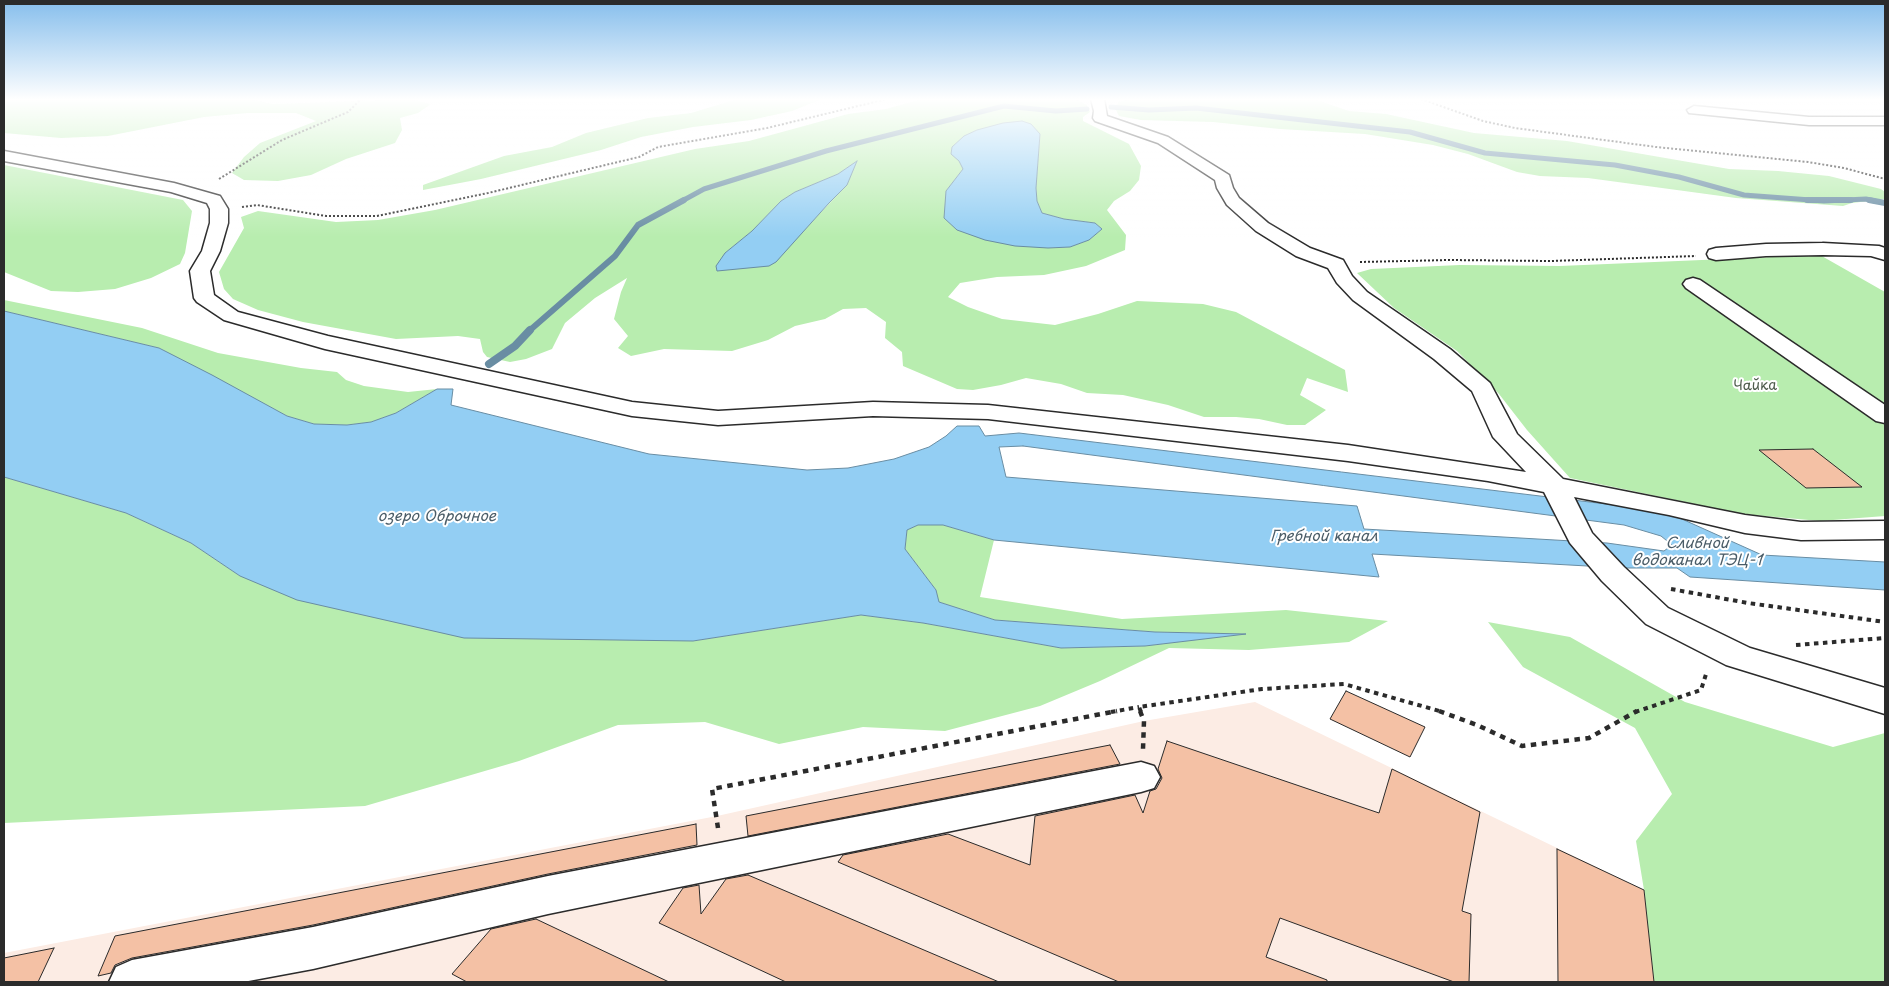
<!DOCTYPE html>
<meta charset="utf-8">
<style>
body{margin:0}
#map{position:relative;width:1889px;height:986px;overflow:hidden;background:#fff;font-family:"Playpen Sans",sans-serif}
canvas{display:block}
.frame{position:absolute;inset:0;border:5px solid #2b2b2b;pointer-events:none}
</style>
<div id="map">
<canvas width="1889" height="986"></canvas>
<div class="frame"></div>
</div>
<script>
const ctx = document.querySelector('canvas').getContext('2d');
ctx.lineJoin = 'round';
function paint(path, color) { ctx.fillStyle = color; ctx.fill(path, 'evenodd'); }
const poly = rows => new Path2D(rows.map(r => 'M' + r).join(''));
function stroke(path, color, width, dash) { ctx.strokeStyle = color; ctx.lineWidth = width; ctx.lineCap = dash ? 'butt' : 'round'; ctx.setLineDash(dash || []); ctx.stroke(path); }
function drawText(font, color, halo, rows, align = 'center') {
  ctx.font = font + ' "Playpen Sans",sans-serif'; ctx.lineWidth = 4; ctx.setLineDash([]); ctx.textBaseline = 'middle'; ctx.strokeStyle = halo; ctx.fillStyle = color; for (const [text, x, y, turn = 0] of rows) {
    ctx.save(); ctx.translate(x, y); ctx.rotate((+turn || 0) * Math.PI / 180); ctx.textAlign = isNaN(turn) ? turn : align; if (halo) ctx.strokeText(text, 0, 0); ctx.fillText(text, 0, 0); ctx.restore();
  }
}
paint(poly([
 [1255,702,1644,890,1654,982,4,982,4,953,717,816,1144,721]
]), '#fcece4');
paint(poly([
 [4,99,249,99,273,104,410,99,431,104,418,113,400,118,402,130,395,143,346,159,311,175,278,181,244,180,232,173,244,157,260,143,316,121,296,113,247,113,204,117,108,136,61,138,4,133],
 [737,99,822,99,792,111,751,120,693,127,641,137,601,150,481,179,423,190,423,185,504,156,552,147,586,133,648,118,691,113],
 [921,99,1075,99,1087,105,1090,112,1083,117,1083,121,1129,144,1141,166,1139,180,1130,191,1114,201,1107,210,1126,235,1125,250,1086,266,1044,275,997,277,960,283,948,297,968,307,1002,319,1055,325,1098,314,1137,301,1203,304,1236,312,1345,370,1348,392,1307,378,1300,395,1326,410,1305,425,1287,425,1259,419,1236,417,1204,417,1168,405,1123,395,1087,393,1061,384,1026,378,1001,385,973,390,957,389,903,366,902,352,885,338,886,322,866,308,843,309,825,319,795,326,768,340,732,351,664,349,631,356,618,348,628,336,614,319,621,292,627,278,595,298,565,323,552,349,526,359,510,362,487,357,483,352,480,339,458,336,396,339,303,322,258,310,233,299,224,289,219,272,244,228,241,217,258,211,336,222,378,220,435,210,695,149,749,141,848,114,886,109],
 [977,130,1040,134,1036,188,1037,201,1042,213,1064,219,1095,223,1102,229,1089,240,1070,247,1048,248,946,191,963,169,952,147,965,136],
 [856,162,847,185,802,232,725,253,752,231,781,201,795,192,838,174],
 [1131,99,1314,99,1349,111,1386,114,1474,133,1567,141,1729,169,1778,171,1829,176,1881,189,1885,192,1885,199,1852,203,1843,206,1736,198,1588,178,1540,176,1517,172,1468,154,1433,145,1365,134,1280,129,1213,122,1141,120,1119,116,1116,110,1118,102],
 [4,165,183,200,192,211,185,253,180,264,151,278,115,289,78,292,51,291,4,272],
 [1820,255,1885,292,1885,516,1820,521,1743,514,1570,478,1527,430,1499,394,1457,351,1394,308,1357,273,1371,269,1460,265,1560,266],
 [4,300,142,328,218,353,301,368,337,372,346,380,364,386,408,392,437,389,396,413,371,422,347,425,314,424,287,416,159,348,4,311],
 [4,477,126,513,191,543,240,576,693,641,861,615,923,623,1061,648,1145,646,1241,634,1155,632,995,620,939,602,936,590,905,549,907,530,918,525,943,525,994,540,980,597,1122,619,1286,610,1388,621,1349,642,1249,650,1169,648,1100,681,1040,706,945,731,863,727,779,744,705,722,618,725,519,761,365,806,4,823],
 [1488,622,1570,637,1685,702,1833,747,1885,733,1885,982,1654,982,1644,890,1636,841,1672,794,1635,728,1523,667]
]), '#b8edaf');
const water = poly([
 [1022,121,1031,124,1040,134,1036,188,1037,201,1042,213,1064,219,1095,223,1102,229,1089,240,1070,247,1048,248,1015,246,985,240,957,230,944,218,946,191,963,169,959,161,951,154,952,147,964,136,977,130,1003,123,1022,121],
 [857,161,847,185,829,203,776,262,769,266,717,271,716,266,725,253,752,231,781,201,795,192,838,174,857,161],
 [4,311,159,348,212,375,287,416,314,424,347,425,371,422,396,413,437,389,453,389,451,405,649,454,807,470,848,468,894,459,929,447,946,436,957,426,979,426,985,436,1019,433,1664,511,1762,555,1885,562,1885,590,1690,577,1677,568,1623,568,1372,554,1379,577,994,540,943,525,918,525,907,530,905,549,936,590,939,602,995,620,1155,632,1246,634,1145,646,1061,648,923,623,861,615,693,641,464,638,297,600,240,576,191,543,126,513,4,477,4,311],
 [1023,446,1624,525,1661,536,1672,545,1664,551,1607,543,1364,529,1357,506,1006,477,999,447,1023,446]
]);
paint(water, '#93cef3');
stroke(water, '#698da3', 1);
stroke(poly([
 [1111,107,1149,110,1196,108,1410,132,1485,153,1615,165,1679,177,1744,195,1824,201],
 [682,201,704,189,826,151,1004,106,1056,111,1087,109],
 [1824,201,1866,199,1875,201]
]), '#698da3', 5);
stroke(poly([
 [1807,200,1851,200],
 [1869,200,1885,203],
 [529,331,615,256,638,225,684,200]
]), '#698da3', 6);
stroke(poly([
 [489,364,515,346,530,330]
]), '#698da3', 8);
const building = poly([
 [1813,449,1862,487,1806,488,1759,450,1813,449],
 [1346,691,1425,727,1410,757,1330,719,1346,691],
 [1167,741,1379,813,1392,769,1480,812,1462,911,1471,914,1469,982,1454,982,1280,918,1266,957,1327,980,1327,982,1119,982,838,862,843,855,948,834,1030,865,1035,816,1135,795,1143,813,1150,791,1156,789,1162,778,1158,769,1167,741],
 [1110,745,1120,764,748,836,746,816,1110,745],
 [696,824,697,845,548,874,313,925,132,958,115,965,111,973,98,976,115,936,696,824],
 [1557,849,1644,890,1654,982,1558,982,1557,849],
 [748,875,999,982,786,982,659,923,683,888,699,885,701,914,726,879,748,875],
 [536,919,669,982,467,982,452,974,491,929,536,919],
 [54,948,38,982,4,982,4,958,54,948]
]);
paint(building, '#f4c1a5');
stroke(building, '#2b2b2b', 1);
const minor = poly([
 [1091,99,1104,99,1107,116,1168,137,1229,175,1233,188,1239,198,1268,223,1310,248,1343,260,1352,276,1367,292,1450,349,1490,383,1517,434,1563,479,1745,515,1801,522,1885,521,1885,539,1801,540,1745,533,1669,515,1574,497,1592,533,1624,567,1668,608,1750,648,1885,688,1885,714,1726,665,1646,624,1602,581,1570,543,1544,492,1488,481,1348,461,988,419,873,416,718,425,632,416,325,349,224,320,197,302,194,298,190,271,202,251,210,223,210,209,207,203,171,192,4,161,4,151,174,183,220,196,228,209,228,223,220,251,210,271,214,295,238,312,328,336,632,402,718,411,873,402,988,405,1348,445,1526,472,1493,437,1472,391,1434,359,1353,300,1337,283,1328,268,1296,256,1256,231,1227,205,1217,188,1215,180,1158,143,1095,121,1093,118,1094,111,1091,99],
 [1694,106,1809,117,1885,117,1885,125,1809,125,1689,113,1687,110,1694,106],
 [1823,243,1879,246,1885,248,1885,260,1871,256,1823,255,1766,256,1716,260,1709,258,1707,254,1709,250,1716,248,1766,244,1823,243],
 [1693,278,1700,280,1885,405,1885,423,1876,421,1686,288,1683,284,1686,280,1693,278],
 [1141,762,1154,766,1160,777,1154,788,1141,792,548,914,313,969,243,982,109,982,116,967,132,960,313,927,548,876,1141,762]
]);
stroke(minor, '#2b2b2b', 3);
stroke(poly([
 [1421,99,1483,121,1515,128,1656,147,1808,162,1844,168,1885,179],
 [219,179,282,140,348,112,361,99],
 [242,207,257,205,326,216,377,216,488,193,639,157,658,147,767,128,887,99],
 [1360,262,1449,260,1551,261,1696,256]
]), '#2b2b2b', 2, [2, 2]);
stroke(poly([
 [1671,589,1748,603,1885,622],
 [1796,645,1885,638],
 [1111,712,1139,707],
 [1141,712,1139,707,1262,689,1344,684,1443,712],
 [1635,712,1701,690,1707,671]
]), '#2b2b2b', 4, [4.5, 4.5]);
stroke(poly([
 [1140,711,1144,721,1143,749],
 [1439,711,1477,725,1522,746,1589,738,1637,711],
 [718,828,712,789,1117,711]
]), '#2b2b2b', 4.5, [5.5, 5.5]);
paint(minor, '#fff');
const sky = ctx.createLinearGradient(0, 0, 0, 237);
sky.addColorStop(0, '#86beec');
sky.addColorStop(0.42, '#fff');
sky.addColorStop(1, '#ffffff00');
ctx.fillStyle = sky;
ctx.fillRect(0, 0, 1889, 237);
drawText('14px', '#4e5c4c', '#fff', [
 ["Чайка",1755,386]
]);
drawText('italic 15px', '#4a5c67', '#fff', [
 ["озеро Оброчное",437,517],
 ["Гребной канал",1324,537],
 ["Сливной",1697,544],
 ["водоканал ТЭЦ-1",1697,561]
]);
</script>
